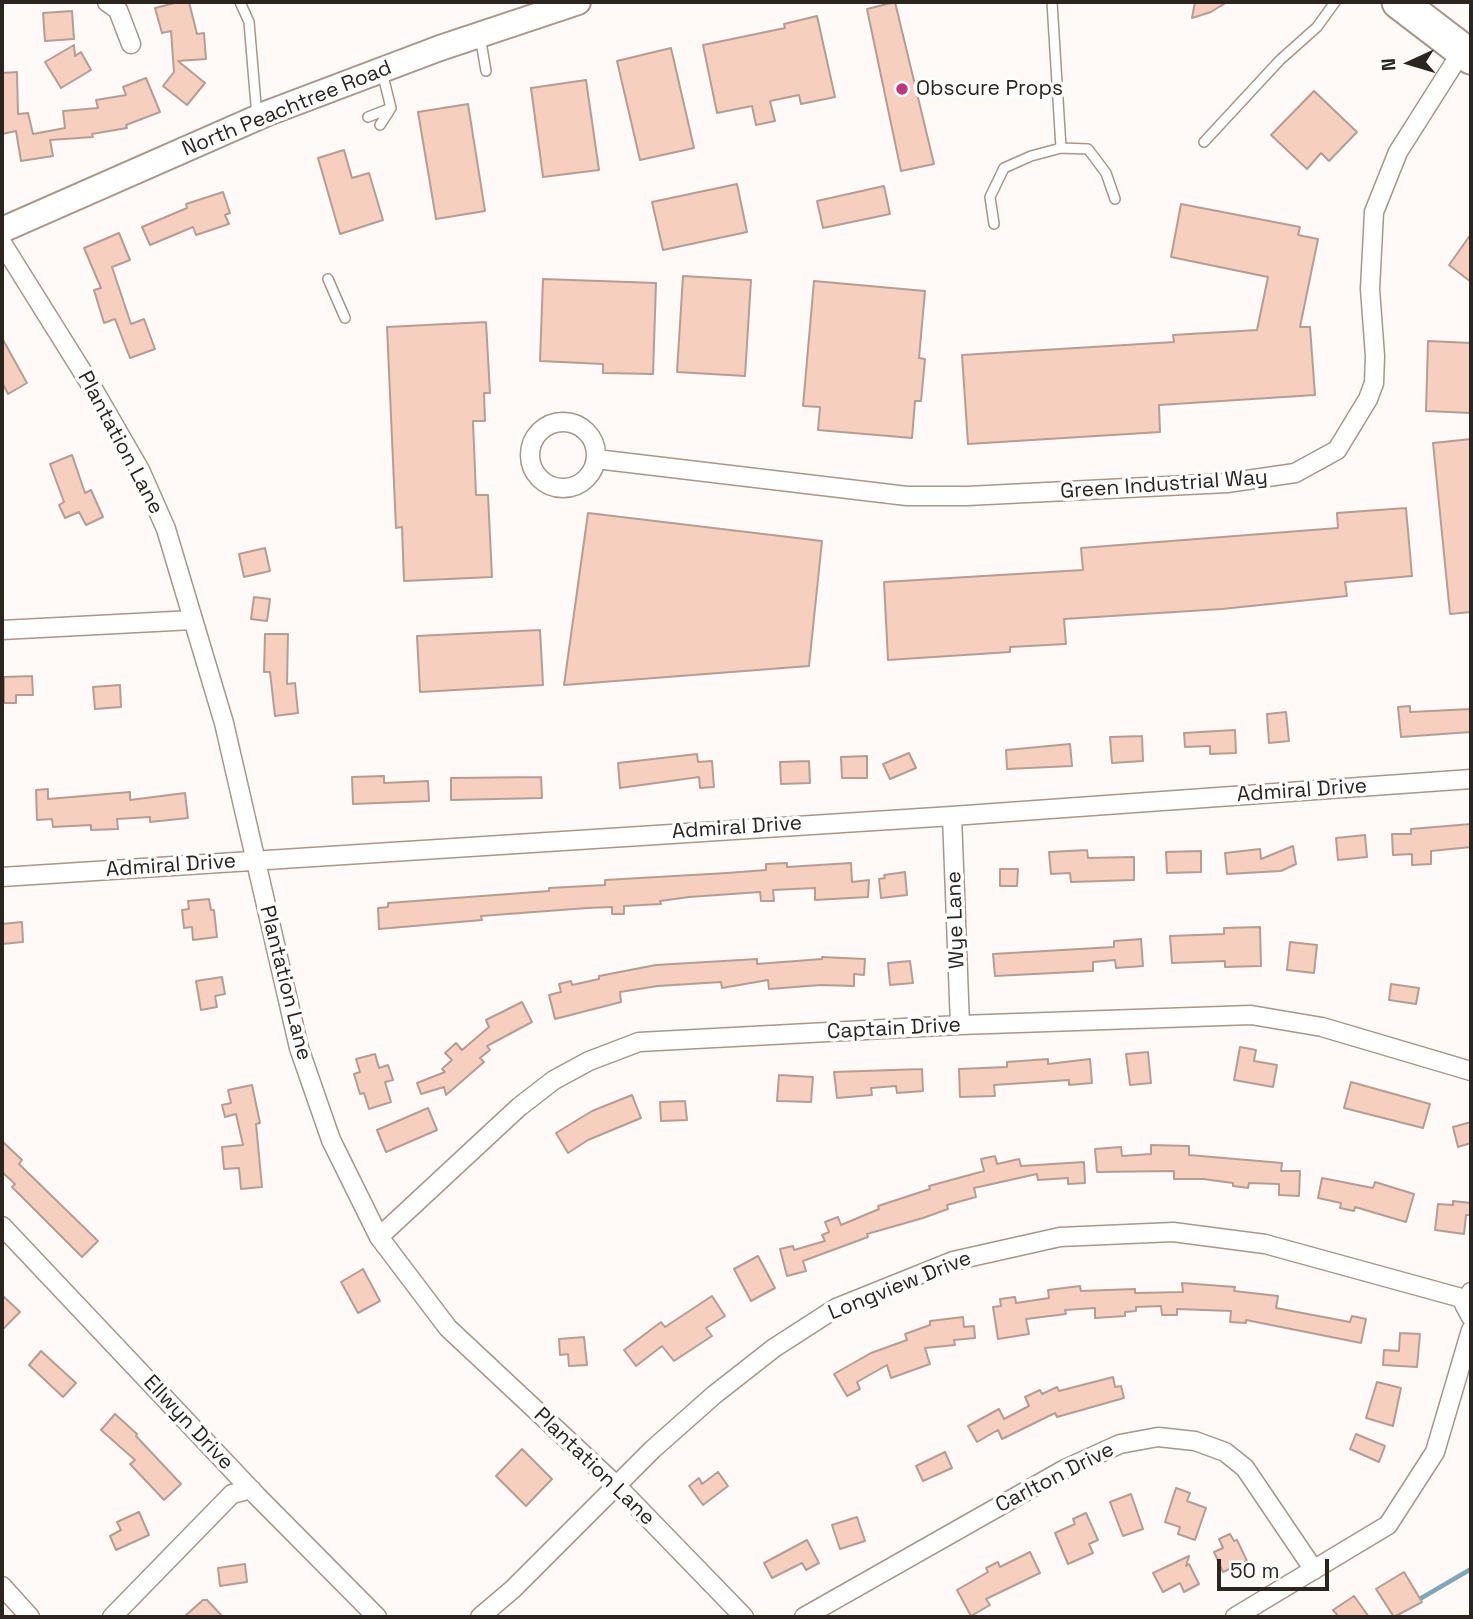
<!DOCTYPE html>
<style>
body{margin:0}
#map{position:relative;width:1473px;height:1619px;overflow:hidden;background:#fffaf7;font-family:"Space Grotesk",sans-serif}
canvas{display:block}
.frame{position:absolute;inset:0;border:4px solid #2c241f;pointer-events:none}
.north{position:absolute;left:1375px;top:28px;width:70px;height:70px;-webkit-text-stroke:5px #fff;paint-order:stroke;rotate:266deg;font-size:19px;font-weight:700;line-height:28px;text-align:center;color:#2c241f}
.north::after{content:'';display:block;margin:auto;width:24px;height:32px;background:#2c241f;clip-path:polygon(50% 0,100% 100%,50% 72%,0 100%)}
.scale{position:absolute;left:1217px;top:1559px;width:112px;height:32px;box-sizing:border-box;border:4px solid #2c241f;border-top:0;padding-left:9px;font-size:21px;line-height:24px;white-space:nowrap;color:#2c241f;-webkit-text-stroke:5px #fff;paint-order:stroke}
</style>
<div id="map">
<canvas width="1473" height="1619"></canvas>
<div class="frame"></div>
<div class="north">N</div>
<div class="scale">50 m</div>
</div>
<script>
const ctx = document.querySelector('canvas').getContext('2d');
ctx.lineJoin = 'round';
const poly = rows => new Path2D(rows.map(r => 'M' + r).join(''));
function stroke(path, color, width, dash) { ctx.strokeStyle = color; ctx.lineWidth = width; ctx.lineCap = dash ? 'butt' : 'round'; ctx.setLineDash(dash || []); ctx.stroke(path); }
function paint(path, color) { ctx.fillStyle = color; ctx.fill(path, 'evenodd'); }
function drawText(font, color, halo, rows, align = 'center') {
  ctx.font = font + ' "Space Grotesk",sans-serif'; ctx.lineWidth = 7; ctx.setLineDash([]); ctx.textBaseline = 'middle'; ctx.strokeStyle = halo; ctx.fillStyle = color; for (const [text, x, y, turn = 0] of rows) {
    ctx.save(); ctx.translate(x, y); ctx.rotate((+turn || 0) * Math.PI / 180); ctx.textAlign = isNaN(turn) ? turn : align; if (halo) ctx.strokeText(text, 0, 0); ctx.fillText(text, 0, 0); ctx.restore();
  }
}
stroke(poly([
 [1418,1600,1471,1569]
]), '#7fa7b9', 4.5);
const building = poly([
 [179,2,189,2,197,34,204,33,206,59,178,61,205,83,187,105,163,86,174,72,171,31,162,33,155,8,179,2],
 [895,2,934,164,901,171,867,9,895,2],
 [1195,2,1227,2,1211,12,1192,18,1195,2],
 [72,11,74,39,45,41,43,13,72,11],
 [817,16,835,97,801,104,799,95,770,101,775,121,756,125,752,106,717,113,703,45,785,28,784,24,817,16],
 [74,45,75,56,81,52,91,70,61,88,45,62,74,45],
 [671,48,694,148,640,160,617,61,671,48],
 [17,72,18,114,28,113,33,134,65,128,63,111,98,108,96,100,126,95,123,87,146,78,160,112,126,125,127,128,92,134,93,137,50,140,53,156,21,161,16,131,2,134,2,73,17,72],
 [586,80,599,170,543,177,531,88,586,80],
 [1314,91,1357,132,1329,161,1321,153,1307,169,1271,135,1314,91],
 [468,104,485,211,436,219,418,112,468,104],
 [344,150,352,178,369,173,383,220,340,234,318,158,344,150],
 [737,184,747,232,663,250,652,202,737,184],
 [884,186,890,214,823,228,817,201,884,186],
 [223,192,230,213,225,215,229,224,196,235,193,227,150,245,142,227,187,208,186,204,223,192],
 [1181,204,1300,227,1298,235,1318,239,1300,327,1310,327,1315,395,1159,405,1160,432,968,444,962,355,1174,342,1173,335,1257,330,1268,277,1171,257,1181,204],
 [119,233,130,260,112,267,131,324,144,319,155,349,130,358,115,319,104,323,94,290,101,288,84,248,119,233],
 [1471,234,1471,282,1449,265,1471,234],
 [683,276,751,280,745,376,677,372,683,276],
 [543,279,656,283,653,374,603,373,603,364,540,361,543,279],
 [814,281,925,291,919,358,925,359,921,401,915,401,912,438,818,430,820,407,803,406,814,281],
 [486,322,490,393,484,393,485,421,473,421,476,495,488,495,492,577,404,581,402,527,396,528,387,327,486,322],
 [2,338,27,383,8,394,2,382,2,338],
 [1428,341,1471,343,1471,413,1426,411,1428,341],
 [1471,439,1471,612,1450,614,1433,443,1471,439],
 [72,455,85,493,91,490,103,517,86,525,79,512,65,518,59,505,64,502,50,464,72,455],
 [1406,508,1412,576,1345,582,1347,596,1222,609,1064,619,1066,644,1010,647,1010,652,888,660,884,582,1083,570,1081,548,1338,528,1337,513,1406,508],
 [588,513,822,541,809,666,564,685,588,513],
 [265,548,270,571,244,577,239,554,265,548],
 [254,597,270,599,267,621,251,619,254,597],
 [540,630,543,685,420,692,417,636,540,630],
 [265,634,288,634,287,684,295,683,298,713,275,716,270,672,264,672,265,634],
 [32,676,33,695,16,695,16,703,4,703,4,677,32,676],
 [120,685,121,707,95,709,93,687,120,685],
 [1410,706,1410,712,1471,709,1471,732,1401,737,1398,707,1410,706],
 [1286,712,1289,741,1269,743,1267,714,1286,712],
 [1235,730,1236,753,1210,754,1210,746,1185,747,1184,733,1235,730],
 [1142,736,1143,761,1112,763,1110,737,1142,736],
 [1070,744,1072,766,1007,769,1006,750,1070,744],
 [909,753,916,768,890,779,883,764,909,753],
 [697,754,698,762,712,761,714,787,700,788,699,777,620,788,618,763,697,754],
 [867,756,867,778,842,778,841,757,867,756],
 [809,761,810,783,781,784,780,762,809,761],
 [384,776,384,783,428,781,429,801,353,804,352,777,384,776],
 [541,777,542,798,451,800,451,778,541,777],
 [48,789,48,799,130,792,130,800,185,793,188,818,150,822,150,817,117,819,118,829,91,830,91,825,53,827,52,819,37,820,36,790,48,789],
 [1471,824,1471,847,1431,851,1431,864,1412,865,1412,854,1393,855,1392,834,1411,834,1411,829,1471,824],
 [1365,835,1367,857,1338,860,1336,838,1365,835],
 [1293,846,1296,864,1281,871,1227,874,1225,853,1260,849,1261,859,1293,846],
 [1087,850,1088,858,1134,857,1134,880,1071,882,1070,873,1051,874,1049,852,1087,850],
 [1201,851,1201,872,1167,873,1166,852,1201,851],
 [787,863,787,867,851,863,852,882,869,880,868,897,815,900,815,888,773,890,774,901,761,901,760,892,689,897,660,901,661,904,624,906,624,914,612,914,612,907,587,908,481,916,482,920,379,929,378,908,388,907,388,903,549,891,549,888,605,885,605,880,727,873,766,870,766,864,787,863],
 [1000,869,1018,869,1017,886,1000,886,1000,869],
 [905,872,907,895,881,898,879,879,885,878,884,875,905,872],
 [209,899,211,910,214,910,217,937,193,940,192,927,184,928,182,910,189,909,188,901,209,899],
 [22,922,23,942,2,944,2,924,22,922],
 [1260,927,1261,966,1225,967,1225,961,1172,963,1170,936,1224,934,1224,928,1260,927],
 [1141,939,1143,966,1116,968,1115,960,1093,962,1093,971,995,976,993,954,1114,947,1114,941,1141,939],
 [1290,942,1317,945,1314,973,1287,970,1290,942],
 [822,957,865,959,864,975,854,974,854,986,821,985,769,989,768,980,722,988,721,982,658,986,620,992,621,1002,555,1019,549,995,561,992,559,984,571,981,572,985,599,979,599,976,656,965,757,959,757,964,822,959,822,957],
 [910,961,913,983,890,985,888,963,910,961],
 [222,977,225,994,215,996,217,1007,201,1010,196,981,222,977],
 [1391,984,1419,988,1416,1004,1389,1000,1391,984],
 [522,1002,532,1022,487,1046,490,1050,480,1058,484,1062,446,1095,444,1087,421,1094,417,1083,445,1072,442,1069,452,1060,445,1053,456,1043,462,1050,489,1027,486,1020,522,1002],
 [1240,1047,1256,1050,1254,1061,1277,1065,1273,1087,1234,1080,1240,1047],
 [1148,1052,1151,1083,1130,1085,1126,1054,1148,1052],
 [375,1054,379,1068,388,1065,393,1080,385,1082,391,1102,369,1109,364,1093,360,1094,354,1074,360,1072,356,1059,375,1054],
 [1048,1059,1048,1064,1090,1059,1092,1083,1069,1085,1069,1080,994,1085,995,1096,960,1097,959,1069,1007,1067,1007,1062,1048,1059],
 [922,1069,923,1091,897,1093,896,1086,871,1088,872,1095,837,1098,834,1072,922,1069],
 [779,1075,813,1077,811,1102,777,1101,779,1075],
 [1351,1082,1430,1104,1423,1128,1344,1108,1351,1082],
 [252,1085,260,1123,256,1124,262,1187,241,1189,239,1168,224,1169,222,1147,243,1145,236,1114,225,1117,222,1105,231,1103,228,1090,252,1085],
 [632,1095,641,1118,588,1140,568,1153,556,1133,592,1111,632,1095],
 [685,1101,687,1120,661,1121,660,1102,685,1101],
 [428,1108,437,1130,386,1152,377,1130,428,1108],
 [1471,1122,1471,1143,1458,1147,1453,1127,1471,1122],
 [2,1141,22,1160,19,1164,98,1241,82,1257,12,1187,15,1184,2,1172,2,1141],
 [1151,1145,1189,1146,1189,1155,1282,1163,1281,1171,1300,1171,1299,1196,1279,1195,1279,1184,1249,1183,1248,1188,1233,1186,1233,1183,1203,1179,1174,1179,1174,1171,1097,1172,1095,1149,1121,1147,1122,1156,1151,1154,1151,1145],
 [995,1156,997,1164,1019,1159,1021,1166,1084,1162,1085,1183,1068,1184,1068,1178,1038,1180,1037,1174,974,1188,976,1197,947,1205,948,1209,923,1218,867,1234,868,1237,803,1261,806,1271,787,1276,780,1249,793,1246,794,1250,825,1241,822,1235,829,1232,825,1222,838,1217,841,1225,879,1209,878,1206,930,1189,929,1186,984,1171,981,1159,995,1156],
 [1322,1178,1373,1188,1375,1182,1414,1194,1406,1222,1355,1207,1354,1211,1340,1208,1341,1203,1318,1198,1322,1178],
 [1453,1201,1471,1203,1471,1215,1466,1215,1464,1234,1435,1230,1438,1204,1453,1205,1453,1201],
 [758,1256,775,1288,751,1301,734,1269,758,1256],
 [363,1269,380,1301,358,1313,341,1282,363,1269],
 [1182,1283,1235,1287,1234,1291,1278,1296,1276,1308,1350,1322,1352,1316,1366,1319,1361,1343,1246,1320,1246,1323,1230,1322,1231,1311,1177,1309,1177,1315,1162,1315,1161,1306,1136,1307,1136,1311,1125,1312,1125,1316,1095,1318,1095,1308,1065,1310,1066,1314,1026,1319,1029,1334,998,1339,993,1307,1001,1306,1000,1299,1015,1297,1016,1303,1049,1298,1048,1290,1080,1286,1081,1291,1135,1289,1135,1293,1183,1292,1182,1283],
 [2,1295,20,1312,2,1330,2,1295],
 [712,1296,725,1316,706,1328,712,1336,674,1361,662,1346,636,1366,624,1350,661,1322,665,1327,712,1296],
 [963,1317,964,1327,974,1326,975,1338,954,1340,955,1345,925,1348,930,1364,891,1378,887,1365,857,1382,860,1389,847,1396,834,1374,871,1353,907,1340,905,1334,930,1325,930,1321,963,1317],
 [1400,1333,1420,1334,1417,1367,1383,1365,1384,1350,1399,1351,1400,1333],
 [584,1337,587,1365,569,1366,568,1354,560,1355,559,1339,584,1337],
 [41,1351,76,1383,63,1397,29,1365,41,1351],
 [1113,1377,1115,1387,1121,1386,1124,1398,1057,1417,1055,1413,1002,1439,998,1430,977,1442,968,1426,999,1409,1004,1419,1029,1406,1025,1397,1040,1390,1042,1394,1057,1387,1059,1391,1113,1377],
 [1377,1382,1401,1388,1393,1426,1366,1418,1377,1382],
 [115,1414,137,1434,136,1436,181,1484,164,1500,130,1464,135,1460,101,1430,115,1414],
 [1356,1434,1385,1446,1379,1462,1350,1449,1356,1434],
 [522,1449,552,1479,526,1506,496,1476,522,1449],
 [945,1452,952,1468,923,1481,916,1466,945,1452],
 [718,1472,728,1486,703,1505,689,1486,699,1478,702,1484,718,1472],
 [1176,1488,1190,1493,1187,1501,1206,1508,1195,1540,1178,1534,1180,1527,1165,1522,1176,1488],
 [1131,1494,1143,1529,1123,1536,1110,1502,1131,1494],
 [139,1512,149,1535,116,1550,110,1536,121,1530,117,1522,139,1512],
 [1086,1513,1098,1540,1089,1544,1093,1553,1068,1564,1055,1533,1075,1524,1073,1519,1086,1513],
 [857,1517,865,1541,840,1549,832,1525,857,1517],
 [1230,1534,1234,1541,1237,1540,1247,1561,1223,1572,1214,1552,1223,1548,1219,1539,1230,1534],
 [807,1540,819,1563,806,1570,802,1563,772,1578,764,1563,807,1540],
 [1030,1552,1040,1573,986,1599,990,1605,971,1616,957,1590,988,1572,986,1568,998,1562,1000,1567,1030,1552],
 [1189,1556,1186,1566,1189,1564,1199,1584,1184,1592,1180,1583,1163,1592,1153,1573,1189,1556],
 [245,1564,247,1582,220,1586,218,1568,245,1564],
 [1404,1572,1422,1602,1394,1617,1376,1589,1404,1572],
 [1354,1596,1369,1617,1339,1617,1333,1610,1354,1596],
 [203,1600,207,1600,223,1617,184,1617,203,1600]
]);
paint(building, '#f7cfbf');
stroke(building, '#b59d94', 2);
const lane = poly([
 [240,2,249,22,257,117],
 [1052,2,1061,148],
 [480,36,486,71],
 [368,117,391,108],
 [380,125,391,108,382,72],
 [1204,142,1280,60,1317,27,1335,2],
 [994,224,990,197,1004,168,1031,156,1061,148,1088,149,1106,173,1115,199],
 [328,279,345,318]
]);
const street = poly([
 [107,2,118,10,131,44],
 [2,243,92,387,140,470,166,529,224,723,299,1048,331,1140,379,1237,448,1328,617,1486,744,1617],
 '530 455a33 33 0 1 1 66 0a33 33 0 1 1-66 0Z',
 [596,459,907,496,967,496,1227,483,1295,473,1337,450,1368,399,1374,383,1375,356,1370,289,1374,212,1398,152,1462,51],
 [2,630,193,620],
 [952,816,960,1025],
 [2,877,952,816,1471,779],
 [2,1226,257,1496,377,1617],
 [379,1237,519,1107,554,1080,589,1061,639,1042,960,1025,1251,1015,1322,1027,1471,1071],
 [1471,1292,1464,1304,1471,1317],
 [2,1586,30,1617],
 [112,1617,232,1494,251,1489],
 [480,1617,513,1589,653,1449,714,1395,774,1348,836,1308,953,1261,1060,1237,1173,1232,1265,1244,1465,1299],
 [804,1617,1065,1469,1120,1444,1158,1437,1195,1441,1225,1452,1245,1468,1314,1570],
 [1235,1617,1388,1525,1435,1452,1471,1330]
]);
const secondary = poly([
 [2,230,268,113,440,48,578,2]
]);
const highway = poly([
 [1399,2,1471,57]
]);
stroke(lane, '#aa9589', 12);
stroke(street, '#aa9589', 21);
stroke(secondary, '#aa9589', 28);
stroke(highway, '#aa9589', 37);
stroke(lane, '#fff', 9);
stroke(street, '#fff', 18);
stroke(secondary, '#fff', 24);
stroke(highway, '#fff', 33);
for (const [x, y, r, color] of [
 [902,89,7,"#bc3980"]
]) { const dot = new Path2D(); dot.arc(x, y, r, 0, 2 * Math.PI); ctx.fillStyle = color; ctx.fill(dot); stroke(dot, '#fff', 2.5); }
drawText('21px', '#2c241f', '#fff', [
 ["Obscure Props",916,89]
], 'left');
drawText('21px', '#2c241f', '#fff', [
 ["North Peachtree Road",287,109,-22],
 ["Plantation Lane",120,443,62],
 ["Green Industrial Way",1164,485,-4],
 ["Admiral Drive",1302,791,-4],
 ["Admiral Drive",737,828,-4],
 ["Admiral Drive",171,866,-4],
 ["Wye Lane",956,920,-92],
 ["Plantation Lane",285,983,76],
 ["Captain Drive",894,1029,-3],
 ["Longview Drive",900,1286,-22],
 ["Ellwyn Drive",188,1423,47],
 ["Plantation Lane",594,1467,44],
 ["Carlton Drive",1055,1478,-27]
]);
</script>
